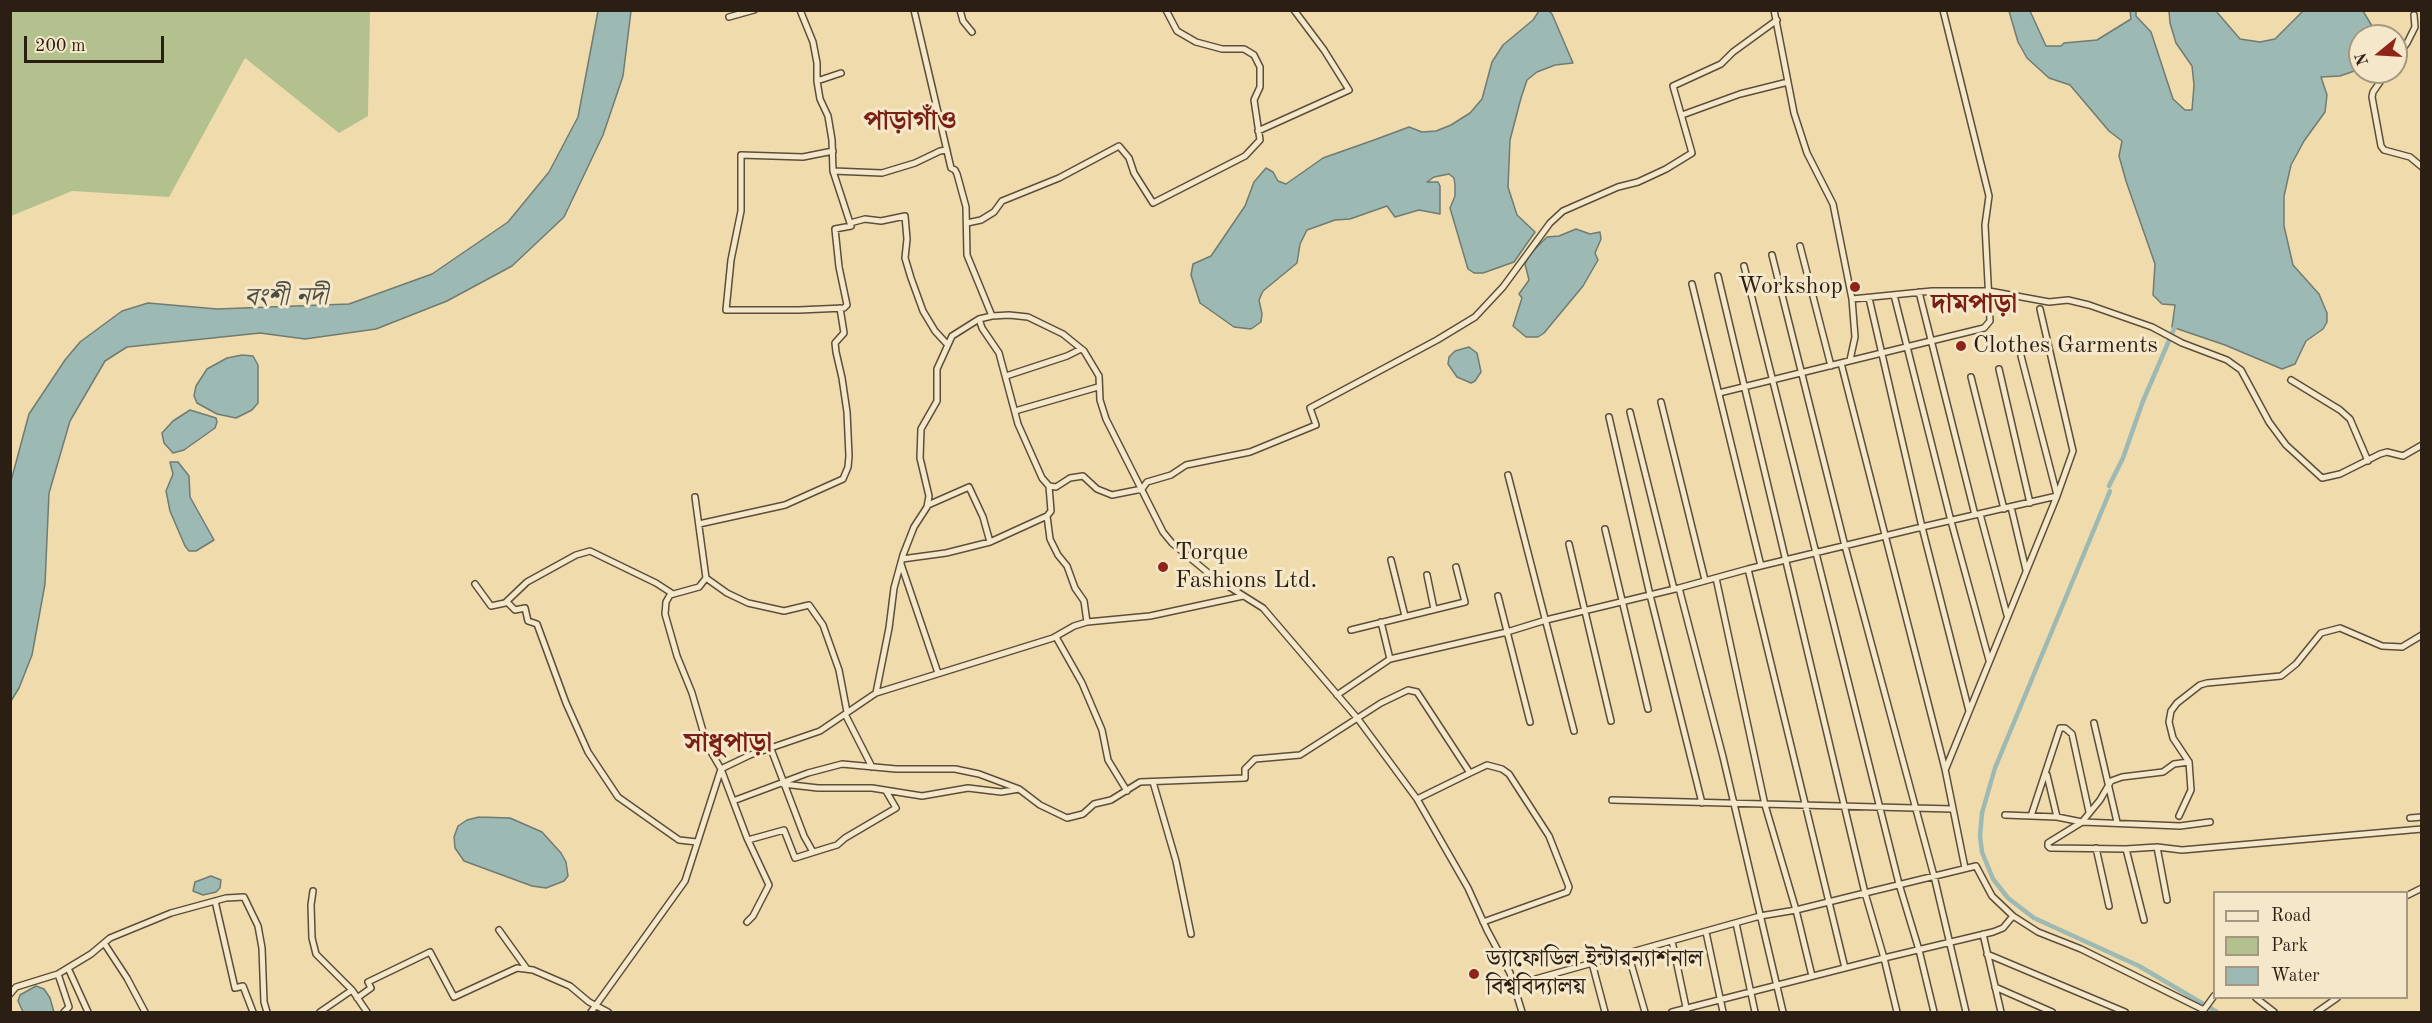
<!DOCTYPE html>
<meta charset="utf-8">
<style>
body{margin:0}
#map{position:relative;width:2432px;height:1023px;overflow:hidden;background:#f0dbad;font-family:"Old Standard TT",serif}
canvas{display:block}
.frame{position:absolute;inset:0;border:12px solid #2b1f14;pointer-events:none}
.legend{position:absolute;left:2213px;top:891px;width:195px;height:108px;box-sizing:border-box;background:#f5e8ca;border:2px solid #a49881;margin:0;padding:8px 10px;list-style:none;font-size:18px;color:#2b1f14}
.legend li{display:flex;align-items:center;gap:12px;height:30px}
.legend b{width:30px;border:2px solid #a49881}
.north{position:absolute;left:2348px;top:24px;width:60px;height:60px;box-sizing:border-box;background:#f5e8ca;border:2px solid #a49881;border-radius:50%;rotate:252deg;font-size:16px;font-weight:700;line-height:24px;text-align:center;color:#2b1f14}
.north::after{content:'';display:block;margin:auto;width:21px;height:27px;background:#8f2418;clip-path:polygon(50% 0,100% 100%,50% 72%,0 100%)}
.scale{position:absolute;left:24px;top:36px;width:140px;height:27px;box-sizing:border-box;border:3px solid #2b1f14;border-top:0;padding-left:8px;font-size:18px;line-height:21px;white-space:nowrap;color:#2b1f14;-webkit-text-stroke:4px #f5e8ca;paint-order:stroke}
</style>
<div id="map">
<canvas width="2432" height="1023"></canvas>
<div class="frame"></div>
<ul class="legend">
<li><b style="height:8px;background:#f5e8ca"></b>Road</li>
<li><b style="height:16px;background:#b3c18f"></b>Park</li>
<li><b style="height:16px;background:#9db9b3"></b>Water</li>
</ul>
<div class="north">N</div>
<div class="scale">200 m</div>
</div>
<script>
const ctx = document.querySelector('canvas').getContext('2d');
ctx.lineJoin = 'round';
function paint(path, color) { ctx.fillStyle = color; ctx.fill(path, 'evenodd'); }
const poly = rows => new Path2D(rows.map(r => 'M' + r).join(''));
function stroke(path, color, width, dash) { ctx.strokeStyle = color; ctx.lineWidth = width; ctx.lineCap = dash ? 'butt' : 'round'; ctx.setLineDash(dash || []); ctx.stroke(path); }
function drawText(font, color, halo, rows, align = 'center') {
  ctx.font = font + ' "Old Standard TT","Noto Serif Bengali",serif'; ctx.lineWidth = 6; ctx.setLineDash([]); ctx.textBaseline = 'middle'; ctx.strokeStyle = halo; ctx.fillStyle = color; for (const [text, x, y, turn = 0] of rows) {
    ctx.save(); ctx.translate(x, y); ctx.rotate((+turn || 0) * Math.PI / 180); ctx.textAlign = isNaN(turn) ? turn : align; if (halo) ctx.strokeText(text, 0, 0); ctx.fillText(text, 0, 0); ctx.restore();
  }
}
paint(poly([
 [11,10,370,11,368,116,339,133,245,58,169,197,72,191,11,216]
]), '#b3c18f');
const water = poly([
 [598,11,631,11,623,76,603,135,564,217,512,266,447,301,376,329,305,339,260,333,127,347,105,361,70,421,49,493,45,584,32,655,19,688,11,701,11,481,29,414,65,360,80,342,122,311,148,303,217,309,349,304,432,274,508,222,549,172,578,117,598,11],
 [1539,11,1549,11,1552,14,1573,63,1555,65,1537,72,1527,80,1521,98,1510,140,1508,187,1517,215,1535,232,1514,262,1483,273,1474,273,1468,269,1450,208,1455,196,1455,185,1454,178,1449,174,1434,177,1427,182,1438,182,1440,186,1440,214,1419,210,1395,217,1387,206,1350,219,1335,220,1307,230,1300,244,1297,263,1263,291,1259,300,1262,314,1261,322,1251,329,1234,327,1200,303,1191,275,1193,264,1211,256,1245,206,1254,182,1266,168,1273,172,1278,181,1286,184,1323,158,1374,140,1409,127,1422,132,1436,131,1451,125,1470,113,1482,99,1492,62,1503,45,1533,20,1539,11],
 [2009,11,2030,11,2046,46,2061,46,2064,43,2097,40,2131,19,2130,11,2136,11,2136,16,2151,32,2173,99,2185,110,2192,110,2194,85,2192,66,2176,43,2170,23,2169,11,2216,11,2240,39,2260,42,2275,39,2303,11,2363,11,2378,36,2360,36,2360,69,2340,76,2321,77,2327,95,2325,112,2304,141,2291,165,2284,196,2284,226,2293,265,2319,294,2327,313,2327,322,2323,329,2306,341,2295,364,2282,369,2225,345,2172,327,2175,305,2162,304,2153,295,2155,264,2126,181,2119,156,2122,141,2109,131,2070,85,2049,78,2027,58,2018,42,2009,11],
 [1576,229,1590,234,1600,232,1601,239,1595,253,1598,260,1583,286,1544,333,1538,337,1526,337,1513,326,1522,298,1519,294,1529,280,1525,264,1530,254,1547,237,1559,236,1576,229],
 [1469,347,1477,353,1481,372,1475,381,1471,383,1457,377,1448,364,1449,357,1455,351,1469,347],
 [242,355,253,356,258,365,258,403,252,410,236,418,217,414,197,403,194,396,196,386,207,369,227,358,242,355],
 [190,410,216,418,217,422,215,428,184,450,173,453,164,443,162,433,173,421,190,410],
 [170,462,178,462,189,476,190,497,214,540,196,551,189,551,185,546,170,511,166,491,173,474,170,462],
 [479,817,510,818,542,832,561,853,566,862,568,876,564,881,546,888,532,886,464,861,455,848,454,837,458,826,467,820,479,817],
 [211,876,221,880,220,888,216,892,203,895,193,891,195,882,211,876],
 [36,986,44,989,50,998,54,1012,23,1012,18,1001,20,995,36,986]
]);
paint(water, '#9db9b3');
stroke(water, '#6f7b73', 1.5);
stroke(poly([
 [2109,486,2123,458,2143,401,2177,322],
 [2110,491,1995,768,1982,813,1980,836,1982,852,1993,879,2008,898,2034,918,2139,966,2217,1012]
]), '#9db9b3', 4.5);
const minor = poly([
 [800,10,813,42,817,63,817,81],
 [960,10,963,21,972,32],
 [1774,10,1794,113,1807,153,1833,204,1852,299,1932,291,1989,291,2049,302,2068,300,2089,305,2152,327,2182,343,2227,360,2241,370,2269,422,2286,445,2322,478,2340,474,2380,454,2387,452,2403,456,2422,445],
 [1943,10,1989,196,1985,225,1990,321,1984,328,1841,363,1945,769,1965,868],
 [729,17,754,10],
 [2396,58,2407,43,2415,27,2414,15],
 [2387,72,2373,92,2372,97,2381,146,2384,150,2410,157,2422,167],
 [841,73,817,81,820,99,828,116,832,140,833,171,882,173,915,163,940,151,947,150],
 [1682,115,1740,94,1788,82],
 [1258,131,1349,90,1324,50,1294,10],
 [833,171,851,226,835,229,839,267,847,305,844,308,799,310,726,310,731,260,741,211,741,155,803,157,833,151],
 [850,223,865,219,881,221,905,216,907,239,905,258,911,278,923,311,935,331,947,344],
 [967,223,981,220,994,212,1002,201,1059,178,1119,146,1129,158,1134,173,1153,203,1245,156,1260,140,1254,100,1260,87,1260,67,1254,55,1244,49,1222,49,1196,42,1177,31,1166,10],
 [1800,246,1831,366],
 [1772,255,1845,546,1934,876,1966,1012],
 [1744,266,1899,884,1919,950,1934,1012],
 [1692,284,1761,566],
 [1919,292,1975,515],
 [1894,295,1951,521,1989,660],
 [992,316,1009,315,1028,317,1063,334,1084,351,1099,376,1100,400,1106,419,1163,532,1172,543,1212,576,1263,608,1358,719,1417,799,1468,888,1487,930,1510,973,1522,1012],
 [979,319,982,328,999,353,1018,424,1042,478,1049,486,1056,487,1070,478,1083,476,1097,489,1112,495,1142,489,1147,482,1171,475,1186,465,1250,452,1316,425,1310,408,1437,340,1475,317,1503,287,1550,223,1563,211,1618,187,1638,182,1666,169,1692,153,1673,86,1721,64,1733,52,1777,20],
 [2021,356,2057,495],
 [1850,360,1855,337,1852,299],
 [1999,369,2030,503],
 [1006,376,1067,356,1081,349],
 [1971,377,2004,509],
 [2291,380,2340,410,2350,419,2368,461],
 [1719,393,1841,363],
 [1661,402,1705,580],
 [1015,411,1098,387],
 [1630,412,1674,589],
 [1609,417,1650,595,1702,803],
 [1508,475,1574,731],
 [1049,486,1051,511,1047,516,1050,539,1058,555,1067,566,1075,588,1084,601,1087,622],
 [695,497,706,578,699,587,670,595,666,602,665,614,677,656,692,693,707,745,721,769,747,838,769,885,753,916,747,922],
 [928,505,969,487,983,517,990,542,1047,516],
 [2011,507,2026,570],
 [1980,514,2007,615],
 [699,524,785,505,843,479,848,467,849,456,847,412,842,378,836,352,835,343,844,333,840,308],
 [1605,529,1648,709],
 [1569,544,1611,721],
 [902,559,946,553,990,542],
 [1391,560,1405,616],
 [901,564,938,673],
 [1748,569,1845,968],
 [1427,575,1434,609],
 [706,578,727,593,748,603,784,611,809,605,823,625,839,670,847,712],
 [1716,578,1765,805,1796,910,1812,976],
 [475,584,491,606,505,603,527,582,576,555,590,551,656,583,673,594],
 [1498,596,1530,722],
 [507,602,515,610,525,608,528,621,537,624,566,703,588,752,618,797,679,840,697,842],
 [1381,622,1390,659],
 [1351,630,1465,602,1456,567],
 [1056,637,1082,683,1102,730,1108,760,1127,791],
 [876,693,889,628,894,588,903,555,914,527,927,507,929,496,920,458,921,429,937,401,937,369,952,336,979,319,992,316,967,255,966,207,957,174,955,170,951,168,914,10],
 [1337,695,1390,659,1507,632,1546,620,1679,588],
 [1969,711,1922,527,2057,496],
 [845,714,872,767],
 [2094,723,2117,822],
 [771,749,804,836,813,852],
 [1946,768,2057,496,2073,451,2040,309],
 [1470,773,1487,765,1502,769,1509,774,1549,836,1569,887,1567,892,1483,922],
 [2047,775,2057,817],
 [1153,782,1176,861,1191,934],
 [783,784,818,788,872,788,922,796,968,788,1001,792,1019,789,1040,805,1067,818,1083,814,1094,804,1111,800,1140,782,1245,778,1245,769,1255,759,1300,755,1381,703,1408,690,1417,692,1470,773,1417,799],
 [1612,800,1952,809],
 [733,801,808,773,842,764,896,769,955,769,979,774,1019,789],
 [2005,815,2057,817,2082,822,2100,800,2111,781,2122,777,2163,772,2174,764,2189,762,2173,738,2169,722,2171,711,2177,703,2200,685,2207,683,2281,676,2296,664,2321,633,2340,628,2382,646,2402,647,2422,635],
 [2031,816,2060,728,2065,728,2072,734,2089,812],
 [2179,816,2191,790,2189,762],
 [2410,818,2422,817],
 [2210,822,2180,826,2082,822,2048,843,2048,846,2050,848,2126,849,2157,847,2182,850,2422,829],
 [748,840,784,830,795,858,827,848,837,845,845,838,896,808,886,791],
 [2157,847,2167,900],
 [2096,848,2109,906],
 [2126,849,2144,920],
 [313,891,311,905,312,938,316,954,352,990],
 [2406,896,2422,888],
 [215,901,235,988,243,986,253,1012],
 [2013,916,2038,932,2081,949,2204,1010],
 [1736,923,1755,1012],
 [499,930,527,969],
 [1706,932,1723,1012],
 [1983,934,2001,1012],
 [1672,941,1687,1012],
 [104,943,127,978,145,1012],
 [1628,953,1645,1012],
 [1987,954,2125,1012],
 [1592,963,1605,1012],
 [68,968,88,1012],
 [58,974,69,1007,64,1012],
 [1514,985,1760,916,1796,910,1865,893,1976,866,1992,896,2013,916,2003,928,1993,932,1884,958,1865,893,1718,276],
 [1995,987,2052,1012],
 [10,994,16,987,58,974,91,954,110,938,171,913,226,898,244,897,258,926,262,948,264,1002,267,1012],
 [357,998,371,988,368,982,430,952,454,997,517,968,533,970,570,986,589,1002,608,1012],
 [2256,998,2274,1012],
 [2203,1011,2214,996],
 [320,1012,352,990,367,1012],
 [591,1012,685,881,721,769,725,767,750,755,820,731,876,693,1053,638,1074,626,1087,622,1150,616,1243,596],
 [1672,1012,1884,958,1897,1012],
 [1783,1012,1723,757,1679,588,1748,569,1922,527,1869,298],
 [2317,1012,2337,998]
]);
stroke(minor, '#5c4e3a', 8);
stroke(minor, '#f5e8ca', 5);
for (const [x, y, r, color] of [
 [1855,287,6,"#8f2418"],
 [1961,346,6,"#8f2418"],
 [1163,567,6,"#8f2418"],
 [1474,974,6,"#8f2418"]
]) { const dot = new Path2D(); dot.arc(x, y, r, 0, 2 * Math.PI); ctx.fillStyle = color; ctx.fill(dot); stroke(dot, '#f5e8ca', 2); }
drawText('24px', '#2b1f14', '#f5e8ca', [
 ["Workshop",1843,287,"right"],
 ["Clothes Garments",1973,346],
 ["Torque",1175,553],
 ["Fashions Ltd.",1175,581],
 ["ড্যাফোডিল ইন্টারন্যাশনাল",1486,960],
 ["বিশ্ববিদ্যালয়",1486,988]
], 'left');
drawText('italic 26px', '#4d4d44', '#f5e8ca', [
 ["বংশী নদী",286,298,-1]
]);
drawText('bold 27px', '#7a1f14', '#f5e8ca', [
 ["পাড়াগাঁও",910,122],
 ["দামপাড়া",1974,305],
 ["সাধুপাড়া",728,744]
]);
</script>
